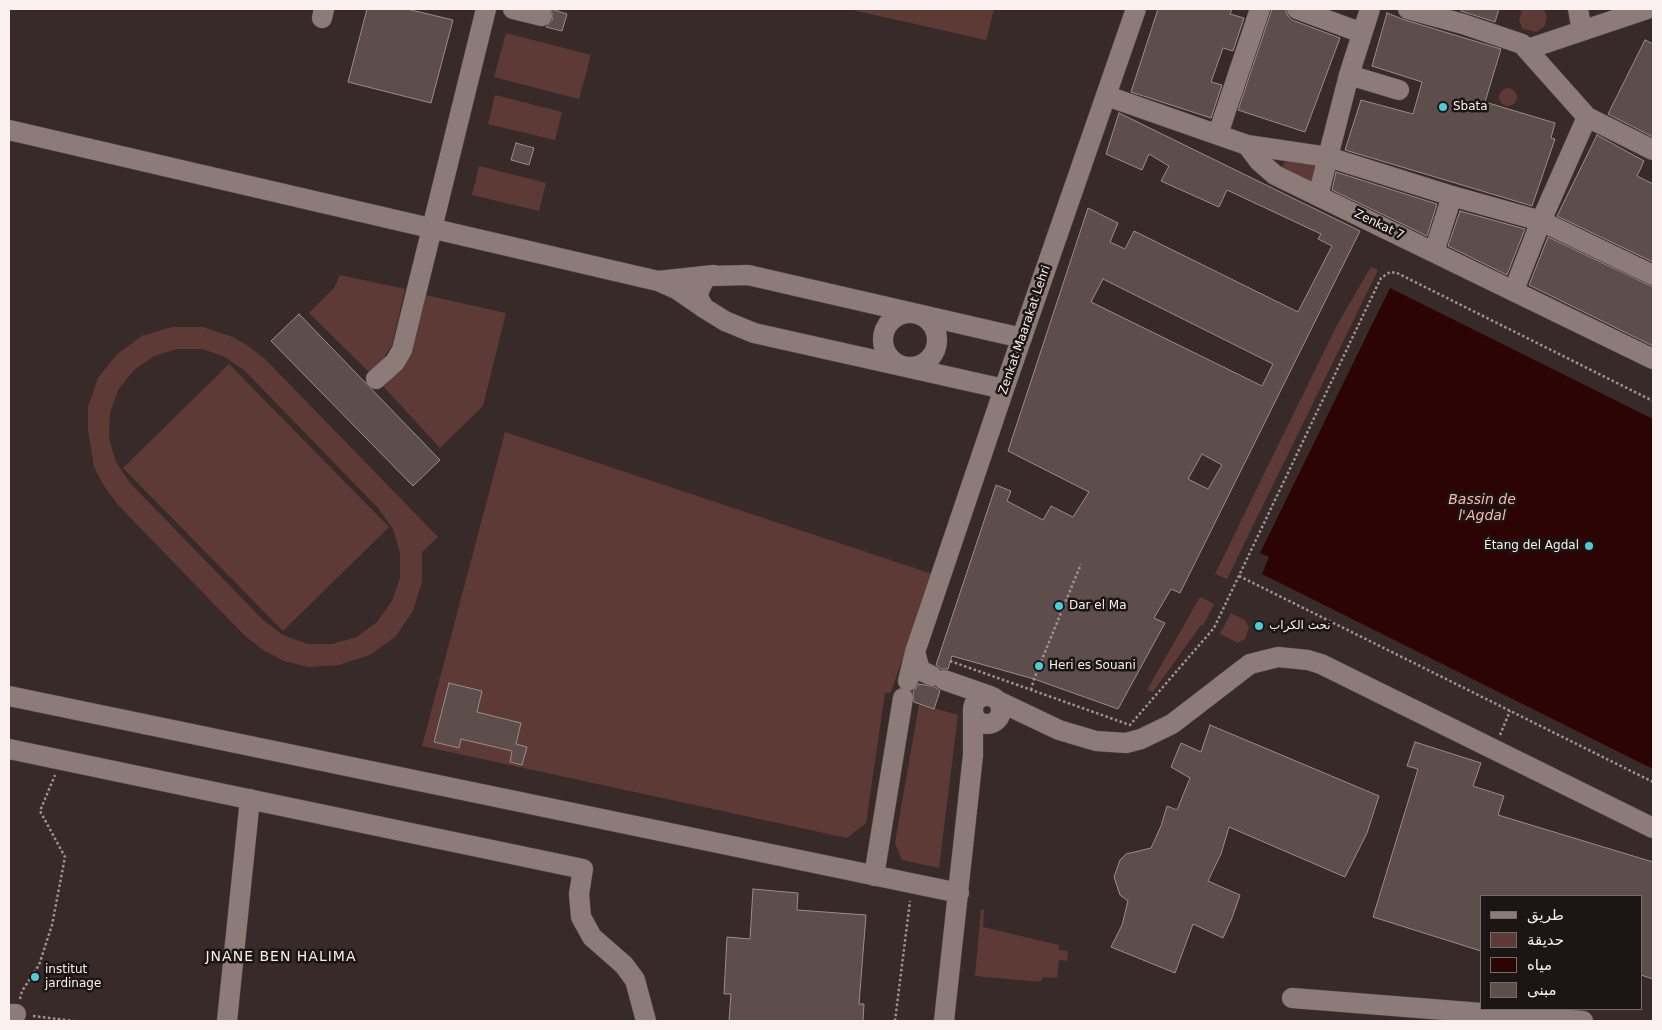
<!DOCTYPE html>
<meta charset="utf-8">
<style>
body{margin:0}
#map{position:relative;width:1662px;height:1030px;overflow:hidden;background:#382a29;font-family:"DejaVu Sans",Vazirmatn,sans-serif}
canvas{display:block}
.frame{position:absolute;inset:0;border:10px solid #f9f0ef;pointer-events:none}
.legend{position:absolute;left:1480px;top:895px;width:162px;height:115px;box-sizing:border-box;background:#1b1514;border:1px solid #746d6c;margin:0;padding:6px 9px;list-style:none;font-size:15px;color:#f9f0ef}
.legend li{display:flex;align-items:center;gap:10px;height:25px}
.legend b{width:25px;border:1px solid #746d6c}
</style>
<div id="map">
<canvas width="1662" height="1030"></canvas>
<div class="frame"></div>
<ul class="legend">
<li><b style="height:6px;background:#8c7b79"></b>طريق</li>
<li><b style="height:14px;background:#5d3a36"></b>حديقة</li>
<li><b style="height:14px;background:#2d0404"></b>مياه</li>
<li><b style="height:14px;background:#5d4e4c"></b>مبنى</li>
</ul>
</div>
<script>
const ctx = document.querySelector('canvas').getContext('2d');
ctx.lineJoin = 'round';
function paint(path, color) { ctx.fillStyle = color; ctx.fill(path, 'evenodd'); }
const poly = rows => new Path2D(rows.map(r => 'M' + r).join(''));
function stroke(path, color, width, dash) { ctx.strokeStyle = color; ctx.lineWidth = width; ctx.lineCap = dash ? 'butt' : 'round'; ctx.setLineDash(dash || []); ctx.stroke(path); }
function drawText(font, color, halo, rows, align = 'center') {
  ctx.font = font + ' "DejaVu Sans",Vazirmatn,sans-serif'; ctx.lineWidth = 5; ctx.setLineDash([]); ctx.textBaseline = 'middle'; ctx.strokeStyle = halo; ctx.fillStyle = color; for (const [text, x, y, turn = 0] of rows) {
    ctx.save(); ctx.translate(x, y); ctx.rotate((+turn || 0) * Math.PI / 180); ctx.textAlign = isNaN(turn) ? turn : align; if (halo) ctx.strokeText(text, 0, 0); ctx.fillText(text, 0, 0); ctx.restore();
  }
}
paint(poly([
 [848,9,994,9,986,40],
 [1522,9,1544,9,1547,18,1544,27,1536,32,1523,29,1519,21],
 [506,33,591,55,579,99,494,77],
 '1499 97a9 9 0 1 1 18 0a9 9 0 1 1-18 0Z',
 [495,95,562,112,555,140,488,124],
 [1285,161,1297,162,1299,164,1317,161,1315,184,1281,169],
 [479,166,546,183,539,211,472,195],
 [1371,267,1378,270,1227,579,1215,574,1337,325],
 [340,275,405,289,392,345,382,360,369,372,309,313,334,288],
 [425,295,506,313,483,406,440,448,384,387,402,368],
 [172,327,203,327,233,337,248,346,265,359,438,537,422,552,422,582,413,611,396,636,370,655,339,665,308,667,284,661,263,650,244,635,118,505,104,486,94,467,88,430,88,407,98,378,117,354,142,336],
 [177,349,202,349,225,357,245,371,378,508,393,529,400,553,400,578,392,601,377,622,357,637,332,644,307,644,283,635,263,620,130,483,116,462,109,438,110,413,118,390,134,370,154,356],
 [229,364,389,527,283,631,123,468],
 [505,432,932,574,891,692,885,693,866,823,847,838,422,746],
 [1200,597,1214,604,1203,626,1201,625,1153,692,1147,690],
 [1231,613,1245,620,1249,628,1245,639,1238,643,1220,634],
 [919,704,958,715,939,868,902,860,895,843],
 [981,909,984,910,983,927,1059,945,1059,950,1068,951,1067,961,1059,960,1057,978,1043,977,1040,982,975,976]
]), '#5d3a36');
paint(poly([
 [1390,288,1653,419,1653,769,1262,574,1269,557,1260,553]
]), '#2d0404');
const building = poly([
 [367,9,407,9,453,20,431,103,348,82,367,9],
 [551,9,567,14,562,31,546,27,553,19,551,9],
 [1158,9,1232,9,1230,14,1244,18,1233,51,1223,48,1211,82,1222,85,1211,118,1131,92,1158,9],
 [1272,9,1285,9,1288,16,1292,20,1340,38,1305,132,1238,110,1272,9],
 [1461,9,1499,9,1495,22,1461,11,1461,9],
 [1387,13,1405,20,1501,49,1485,102,1555,123,1551,138,1555,139,1532,206,1345,150,1361,100,1413,114,1422,82,1372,66,1387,13],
 [1645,40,1653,44,1653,137,1608,114,1645,40],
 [1119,113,1360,231,1180,593,1171,589,1154,618,1165,623,1118,709,1034,679,952,656,948,669,941,669,936,665,996,485,1011,491,1007,501,1043,520,1051,506,1073,517,1089,492,1008,451,1088,208,1118,223,1110,242,1125,249,1134,231,1298,312,1332,246,1318,239,1321,234,1227,190,1219,207,1161,181,1169,166,1149,154,1142,170,1106,154,1119,113],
 [1103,279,1273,364,1262,386,1091,302,1103,279],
 [1202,454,1222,465,1208,489,1188,479,1202,454],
 [1597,135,1644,161,1637,176,1653,184,1653,262,1557,216,1597,135],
 [516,143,534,148,529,165,511,160,516,143],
 [1336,172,1437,204,1427,236,1332,190,1336,172],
 [1460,211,1525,229,1507,275,1448,246,1460,211],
 [1548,237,1653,287,1653,346,1529,285,1548,237],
 [299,314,440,460,413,486,271,341,299,314],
 [449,683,482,691,477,712,521,723,516,744,527,747,522,765,510,762,512,751,461,739,459,748,434,742,449,683],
 [919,684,935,687,940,691,934,709,914,702,913,692,919,684],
 [1210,725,1379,796,1367,833,1345,877,1229,827,1221,854,1208,881,1240,895,1232,918,1223,938,1193,924,1175,973,1111,947,1122,925,1128,901,1120,895,1114,877,1120,860,1126,854,1151,848,1161,826,1167,806,1177,810,1190,778,1171,767,1181,743,1201,752,1210,725],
 [1415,742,1481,763,1473,786,1504,796,1498,815,1653,862,1653,979,1641,975,1641,896,1481,896,1481,951,1373,917,1418,769,1407,766,1415,742],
 [753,889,798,893,797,910,866,915,859,1004,864,1004,863,1021,729,1021,731,994,724,994,727,937,750,939,753,889]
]);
paint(building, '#5d4e4c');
stroke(building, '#9c8b89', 1);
const minor = poly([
 [513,9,542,16],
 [1297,9,1362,33],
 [1408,9,1463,24,1522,44,1587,117,1653,150],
 [1578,9,1582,31],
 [322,18,324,9],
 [1528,49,1647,9],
 [1349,75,1399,90],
 [1107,96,1247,145,1259,161,1275,175,1653,359],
 [9,130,658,281],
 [1218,134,1260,9],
 [1247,145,1328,157,1452,196,1541,221,1653,275],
 [1318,196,1349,75,1370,9],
 [1434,252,1452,196],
 [1514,290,1541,221,1587,117],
 [704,308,678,290,658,281,714,275],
 '883 340a27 27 0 1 1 54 0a27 27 0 1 1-54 0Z',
 [376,379,395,362,402,350,486,9],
 [1004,389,754,333,725,321,704,308,698,297,699,291,704,280,710,276,748,275,1022,338],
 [915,652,920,670,932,676],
 [944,680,990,696],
 [908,681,915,652,1004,389,1136,9],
 [9,696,959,893],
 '973 710a14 14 0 1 1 28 0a14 14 0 1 1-28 0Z',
 [998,701,1059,730,1096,741,1126,743,1141,739,1172,724,1250,664,1278,657,1308,660,1321,664,1653,828],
 [9,749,583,869,579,894,581,917,592,937,624,965,635,980,646,1021],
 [874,876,903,698],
 [1292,998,1583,1021],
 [9,1014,16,1014],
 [227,1021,250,799],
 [944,1021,973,755,973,711]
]);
stroke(minor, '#534847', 21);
stroke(poly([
 [1239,576,1653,782],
 [950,661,1130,725,1214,628,1378,284,1381,278,1390,272,1397,273,1653,401],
 [1031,690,1034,679,1081,564],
 [1500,735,1510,711],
 [20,999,22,991,39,965,52,925,65,857,40,811,55,775],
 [33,1016,74,1021],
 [895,1021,910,901]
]), '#9f9493', 2.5, [2.5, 2.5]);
stroke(minor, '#8c7b79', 20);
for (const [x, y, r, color] of [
 [1443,107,5,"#52cbd9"],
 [1589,546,5,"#52cbd9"],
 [1059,606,5,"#52cbd9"],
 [1259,626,5,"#52cbd9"],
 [1039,666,5,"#52cbd9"],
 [35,977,5,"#52cbd9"]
]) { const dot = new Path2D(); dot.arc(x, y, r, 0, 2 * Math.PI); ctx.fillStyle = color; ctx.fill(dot); stroke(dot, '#1b1514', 2); }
drawText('12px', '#f9f0ef', '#1b1514', [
 ["Sbata",1453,107],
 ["Étang del Agdal",1579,546,"right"],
 ["Dar el Ma",1069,606],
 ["نحث الكراب",1269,626],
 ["Heri es Souani",1049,666],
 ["institut",45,970],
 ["jardinage",45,984]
], 'left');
drawText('12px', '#f9f0ef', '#1b1514', [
 ["Zenkat 7",1379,225,26],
 ["Zenkat Maarakat Lehri",1025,330,-71]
]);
drawText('italic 14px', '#fab8b1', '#1b1514', [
 ["Bassin de",1482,500],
 ["l'Agdal",1482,516]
]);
ctx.letterSpacing = '1px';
drawText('14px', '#f9f0ef', '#1b1514', [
 ["JNANE BEN HALIMA",281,957]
]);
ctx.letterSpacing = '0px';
</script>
